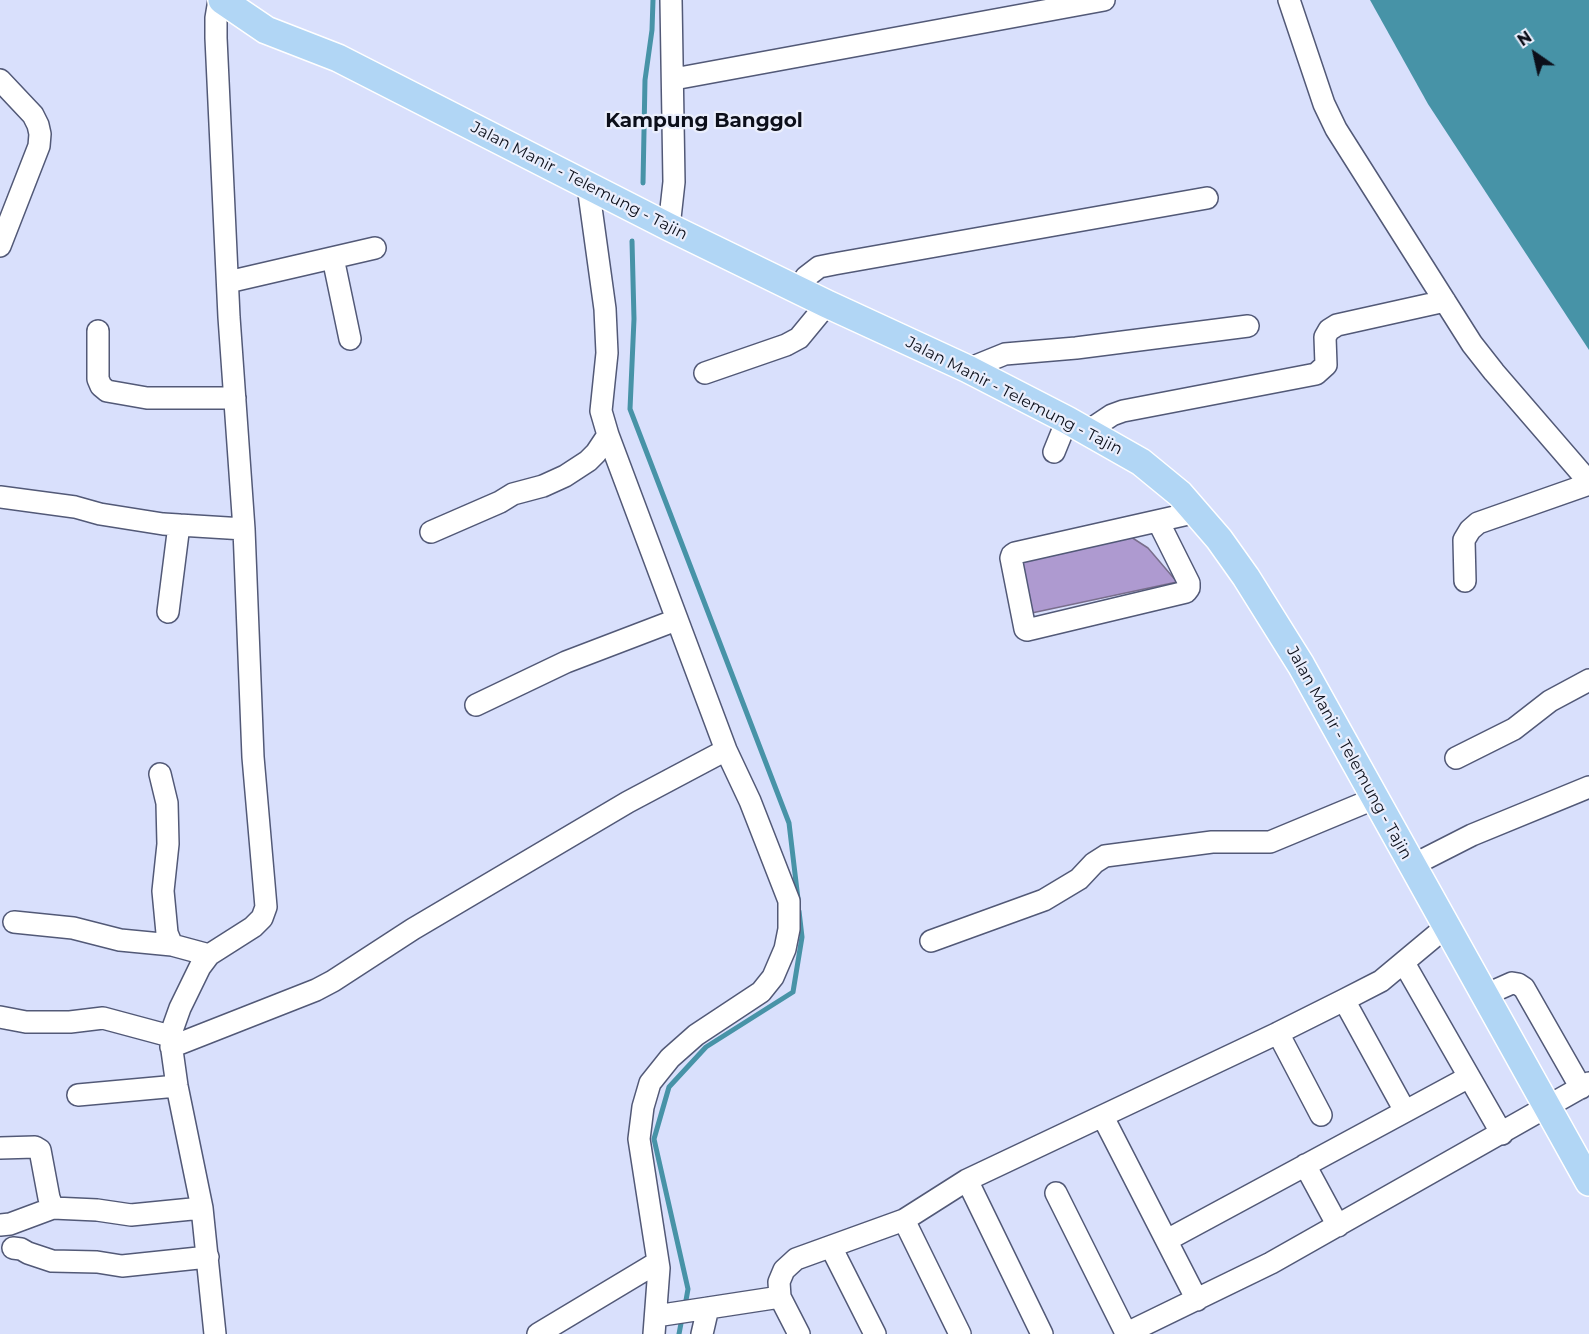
<!DOCTYPE html>
<style>
body{margin:0}
#map{position:relative;width:1589px;height:1334px;overflow:hidden;background:#d9e0fc;font-family:Montserrat,sans-serif}
canvas{display:block}
.north{position:absolute;left:1505px;top:24px;width:60px;height:60px;-webkit-text-stroke:4px #eaeefc;paint-order:stroke;rotate:326deg;font-size:16px;font-weight:700;line-height:24px;text-align:center;color:#0c0f1a}
.north::after{content:'';display:block;margin:auto;width:21px;height:27px;background:#0c0f1a;clip-path:polygon(50% 0,100% 100%,50% 72%,0 100%)}
</style>
<div id="map">
<canvas width="1589" height="1334"></canvas>
<div class="north">N</div>
</div>
<script>
const ctx = document.querySelector('canvas').getContext('2d');
ctx.lineJoin = 'round';
function paint(path, color) { ctx.fillStyle = color; ctx.fill(path, 'evenodd'); }
const poly = rows => new Path2D(rows.map(r => 'M' + r).join(''));
function stroke(path, color, width, dash) { ctx.strokeStyle = color; ctx.lineWidth = width; ctx.lineCap = dash ? 'butt' : 'round'; ctx.setLineDash(dash || []); ctx.stroke(path); }
function drawText(font, color, halo, rows, align = 'center') {
  ctx.font = font + ' Montserrat,sans-serif'; ctx.lineWidth = 4.5; ctx.setLineDash([]); ctx.textBaseline = 'middle'; ctx.strokeStyle = halo; ctx.fillStyle = color; for (const [text, x, y, turn = 0] of rows) {
    ctx.save(); ctx.translate(x, y); ctx.rotate((+turn || 0) * Math.PI / 180); ctx.textAlign = isNaN(turn) ? turn : align; if (halo) ctx.strokeText(text, 0, 0); ctx.fillText(text, 0, 0); ctx.restore();
  }
}
paint(poly([
 [1370,0,1589,0,1589,350,1428,104]
]), '#4793a7');
stroke(poly([
 [643,183,645,80,652,30,653,0],
 [632,241,634,319,630,409,789,823,798,899],
 [685,1306,688,1289,654,1139,669,1087,706,1047,793,992,802,937,799,911],
 [679,1334,682,1318]
]), '#4793a7', 5);
const building = poly([
 [1131,537,1148,548,1177,582,1027,614,1019,563,1131,537]
]);
paint(building, '#ae9ad0');
stroke(building, '#796e8c', 1.5);
const minor = poly([
 [1289,0,1324,104,1336,129,1472,344,1494,372,1589,482],
 [674,79,1104,0],
 [0,80,33,115,38,125,40,134,39,146,0,246],
 [588,186,605,309,607,353,601,411,608,435,726,750,750,801,789,901,789,929,785,949,773,977,761,992,696,1035,670,1058,650,1083,643,1107,639,1139,659,1268,654,1334],
 [669,227,674,182,671,0],
 [333,258,350,339],
 [228,282,375,248],
 [798,290,806,277,819,267,834,264,1207,198],
 [98,331,98,379,101,386,107,391,147,398,235,398],
 [968,369,1005,354,1076,348,1248,326],
 [705,373,786,345,799,338,827,304],
 [1088,431,1112,415,1123,411,1316,374,1326,365,1325,337,1329,330,1337,325,1445,301],
 [1054,452,1067,420],
 [0,497,75,507,100,514,163,524,244,529],
 [1158,521,1189,583,1189,588,1186,592,1027,630,1025,629,1011,558,1012,555,1015,553,1197,512],
 [431,532,500,502,513,494,543,486,565,476,588,461,596,453,608,435],
 [1465,581,1464,540,1470,530,1478,523,1589,484],
 [168,612,179,525],
 [476,705,566,662,676,620],
 [1456,758,1514,729,1550,701,1589,680],
 [160,774,167,803,168,844,163,891,167,933,172,945,209,955],
 [1413,865,1472,835,1589,787],
 [14,922,73,928,120,940,172,945],
 [931,941,1044,900,1079,879,1094,863,1105,856,1212,842,1270,842,1376,798],
 [1404,963,1502,1134],
 [1485,995,1512,983,1518,984,1524,988,1581,1088],
 [1344,1000,1405,1111],
 [0,1017,26,1022,70,1022,103,1018,170,1036],
 [1278,1033,1321,1115],
 [171,1047,316,990,333,981,413,929,628,802,726,750],
 [78,1095,177,1086],
 [1103,1117,1197,1300],
 [0,1148,35,1147,40,1150,49,1198,53,1208,97,1210,131,1215,202,1208],
 [1305,1165,1338,1226],
 [967,1180,1042,1334],
 [1056,1193,1126,1333],
 [904,1220,960,1334],
 [0,1225,10,1224,53,1208],
 [1167,1240,1469,1077],
 [831,1247,875,1334],
 [13,1248,21,1249,28,1253,52,1261,97,1262,122,1266,208,1257],
 [656,1316,780,1297],
 [215,1334,202,1208,177,1086,170,1036,180,1008,200,967,209,955,253,927,262,918,266,907,253,757,244,529,229,317,216,38,216,18,219,0],
 [538,1334,658,1262],
 [702,1334,708,1308],
 [799,1334,780,1297,779,1282,784,1270,796,1259,904,1220,967,1180,1278,1033,1344,1000,1381,981,1447,926],
 [1125,1334,1271,1263,1589,1083]
]);
const major = poly([
 [222,0,266,30,338,58,669,227,827,304,968,369,1067,420,1141,462,1180,494,1219,539,1246,577,1301,665,1589,1182]
]);
stroke(minor, '#525977', 24);
stroke(major, '#fff', 30);
stroke(minor, '#fff', 21);
stroke(major, '#b1d6f5', 27);
drawText('16px', '#0c0f1a', '#eaeefc', [
 ["Jalan Manir - Telemung - Tajin",579,181,27],
 ["Jalan Manir - Telemung - Tajin",1014,396,27],
 ["Jalan Manir - Telemung - Tajin",1349,753,61]
]);
drawText('bold 20px', '#0c0f1a', '#eaeefc', [
 ["Kampung Banggol",704,121]
]);
</script>
